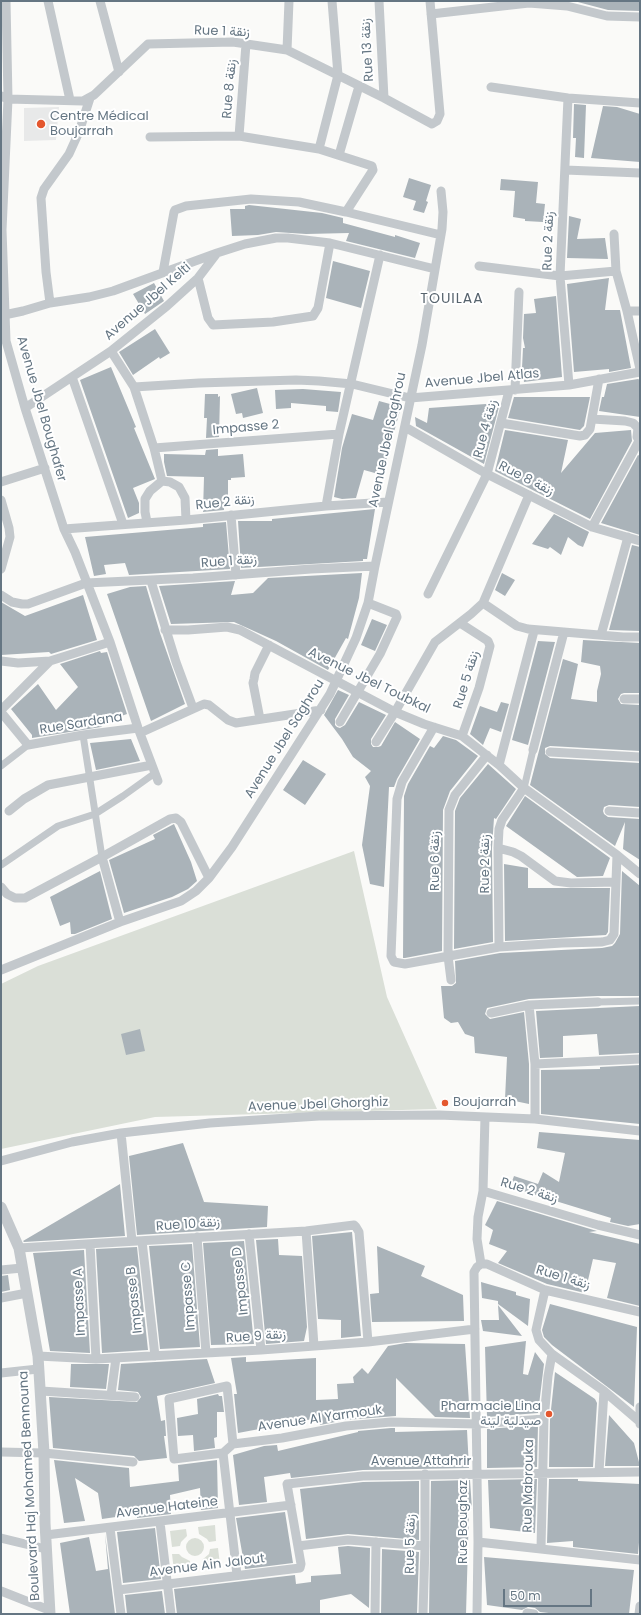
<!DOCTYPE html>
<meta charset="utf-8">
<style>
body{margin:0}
#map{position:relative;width:641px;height:1615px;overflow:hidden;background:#fafaf8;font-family:Poppins,sans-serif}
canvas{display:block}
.frame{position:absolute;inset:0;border:2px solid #657683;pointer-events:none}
.scale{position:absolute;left:503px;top:1589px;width:89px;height:18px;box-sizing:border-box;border:2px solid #657683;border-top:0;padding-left:5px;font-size:12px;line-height:14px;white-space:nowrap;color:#657683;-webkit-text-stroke:3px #fff;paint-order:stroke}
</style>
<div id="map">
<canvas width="641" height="1615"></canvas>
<div class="frame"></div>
<div class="scale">50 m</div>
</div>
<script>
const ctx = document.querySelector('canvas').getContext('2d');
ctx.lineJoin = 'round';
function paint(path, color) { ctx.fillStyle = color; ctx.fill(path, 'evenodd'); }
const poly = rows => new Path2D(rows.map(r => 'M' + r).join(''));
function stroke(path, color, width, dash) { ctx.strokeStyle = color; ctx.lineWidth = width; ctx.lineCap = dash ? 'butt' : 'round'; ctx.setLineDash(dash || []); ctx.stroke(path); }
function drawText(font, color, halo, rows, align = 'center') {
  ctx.font = font + ' Poppins,Vazirmatn,sans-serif'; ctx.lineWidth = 4; ctx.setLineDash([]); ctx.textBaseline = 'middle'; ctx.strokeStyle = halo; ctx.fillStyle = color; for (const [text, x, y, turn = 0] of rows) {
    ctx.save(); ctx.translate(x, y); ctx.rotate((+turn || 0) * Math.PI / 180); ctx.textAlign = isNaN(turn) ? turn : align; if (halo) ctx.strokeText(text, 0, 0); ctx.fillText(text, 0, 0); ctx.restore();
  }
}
paint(poly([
 [59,107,56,140,24,141,24,108]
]), '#e8e9e9');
paint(poly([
 [354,851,387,997,437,1109,155,1117,1,1149,1,984,38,966],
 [215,1525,216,1541,209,1542,207,1539,199,1534,198,1527],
 [186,1529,187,1536,181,1542,180,1546,172,1547,170,1531],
 '186 1547a9 9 0 1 1 18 0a9 9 0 1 1-18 0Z',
 [218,1548,220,1565,203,1567,202,1560,209,1554,210,1549],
 [172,1554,179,1554,182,1557,190,1561,191,1569,174,1571]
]), '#dadfd7');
paint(poly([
 [574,1,640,1,640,11,608,10],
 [574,104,586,105,584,158,575,157,576,138,573,138],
 [603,106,617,107,640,114,640,162,591,158],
 [409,178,431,185,426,201,428,202,424,213,413,210,416,201,403,197],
 [501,179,538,182,536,203,545,204,543,222,525,221,525,219,513,217,515,191,500,190],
 [249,205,322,213,343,218,343,223,395,237,395,235,420,243,415,258,346,241,349,233,306,234,276,232,258,235,232,236,230,209,245,209,245,206],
 [569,216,581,219,577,239,605,238,608,259,567,258],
 [333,261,370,271,361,308,326,298],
 [609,278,605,310,620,310,631,368,609,372,609,369,574,372,567,284],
 [154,283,164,301,145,314,133,294],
 [556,296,562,377,524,382,522,368,523,348,525,348,523,338,524,314,536,313,534,299],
 [155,329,170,353,160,359,159,357,133,375,119,352],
 [111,367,136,427,134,428,155,479,133,488,139,503,139,513,128,518,80,380],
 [638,379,640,380,640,417,599,411,602,397,604,397,607,384],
 [257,388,263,413,243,418,242,413,236,414,231,394],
 [303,389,341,392,338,412,326,411,326,406,291,403,291,408,276,409,275,390],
 [205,394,218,394,218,397,220,396,219,437,206,438,207,418,204,418],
 [514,397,590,397,584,426,580,430,508,418],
 [379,401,401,407,382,475,364,470,356,498,342,499,334,497,342,448,352,414,373,420],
 [500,403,484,464,416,426,415,417,427,423,429,408],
 [505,430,568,440,561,473,595,433,631,430,632,441,590,519,495,471],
 [218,449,218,456,243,454,245,477,231,478,231,480,228,480,228,500,224,500,224,510,203,512,204,477,167,476,164,462,164,454,205,455,206,450],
 [638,455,640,456,640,535,601,523],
 [375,509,367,559,363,559,363,561,241,568,238,521,272,521,272,519],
 [554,514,589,532,583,547,578,545,568,537,561,555,550,547,548,549,532,544],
 [226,522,230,569,129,575,125,563,104,565,106,574,94,576,85,537,203,527,203,524],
 [632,545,640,547,640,631,609,630],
 [362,573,359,598,348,639,346,638,328,670,276,641,234,622,171,624,159,586,235,581,231,595,253,593,268,578],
 [502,573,515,580,505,596,495,590],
 [146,586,160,633,185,704,151,721,107,594,130,587],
 [83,595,97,640,51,654,49,652,1,655,1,602,25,616],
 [372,619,387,625,375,651,361,645],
 [583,640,640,643,640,693,624,693,621,694,618,699,621,704,640,705,640,751,550,746,545,748,545,754,550,758,640,763,640,807,609,805,604,807,603,811,604,814,608,817,640,819,640,860,623,849,625,822,615,846,530,785,563,659,578,664,571,699,597,702,597,691,601,674,600,666,581,662],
 [538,641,555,642,528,745,512,740],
 [100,651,101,653,107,652,127,714,110,720,101,727,32,738,32,735,11,709,38,684,56,710,78,687,60,664],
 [338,690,349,695,335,719,335,725,337,727,340,728,345,725,359,702,386,715,371,739,371,744,373,747,378,747,381,746,395,722,420,739,397,779,394,787,389,787,384,887,370,884,362,845,370,786,365,777,371,771,353,757,342,739,324,715],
 [501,702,509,704,501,732,490,728,483,745,470,734,480,706,497,712],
 [443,736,456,740,478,756,450,791,443,810,442,951,405,958,403,958,404,796,408,784,430,746,434,748],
 [131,739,140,761,96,770,90,743],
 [303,760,326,774,305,805,283,790],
 [488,764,516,789,496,819,494,818,492,848,493,942,454,949,455,811,460,798],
 [525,796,610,858,603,876,577,877,506,826],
 [174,824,191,862,197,881,188,889,172,897,124,913,109,860,155,839,153,835],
 [504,864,528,868,528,888,610,888,608,932,606,935,505,941],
 [100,871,112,919,75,934,71,934,70,922,60,926,50,897],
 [622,871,640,886,640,996,598,996,529,999,487,1008,485,1014,490,1019,524,1012,529,1064,529,1104,505,1099,507,1057,475,1053,474,1037,465,1034,458,1022,451,1023,444,1018,441,986,452,986,456,983,455,961,500,953,602,948,612,946,615,943,620,934],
 [640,1006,640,1053,599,1055,597,1034,563,1036,563,1057,540,1058,536,1011],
 [140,1029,145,1051,126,1055,121,1034],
 [640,1065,640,1124,541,1114,541,1070,600,1069,600,1067],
 [539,1132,640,1140,640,1224,628,1226,610,1222,611,1218,510,1187,514,1176,538,1184,543,1172,559,1182,565,1153,537,1148],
 [183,1143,204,1202,268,1206,267,1227,137,1235,129,1156],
 [120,1184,125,1236,24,1242,23,1241],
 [497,1201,597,1231,589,1232,640,1244,640,1306,607,1298,616,1263,593,1259,585,1293,547,1284,498,1263,507,1251,489,1244,493,1230,485,1225],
 [352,1232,361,1336,341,1338,341,1320,318,1319,312,1236],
 [278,1239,279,1255,302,1256,307,1327,304,1341,266,1344,256,1240],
 [244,1241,254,1344,211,1345,203,1243],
 [192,1244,200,1347,160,1349,149,1246],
 [377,1246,425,1266,421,1276,463,1295,464,1321,372,1322,370,1294,379,1293],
 [137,1247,148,1350,102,1353,96,1249],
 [84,1250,90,1353,50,1351,33,1253],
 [8,1275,10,1290,1,1292,1,1276],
 [481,1282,516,1292,516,1295,530,1299,528,1326,498,1304,498,1301,482,1298],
 [550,1304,637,1327,634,1407,552,1345,544,1337,542,1330],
 [498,1305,522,1336,483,1331,481,1320,499,1320],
 [526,1341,523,1374,528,1375,535,1352,544,1364,538,1413,487,1417,485,1347],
 [406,1343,465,1344,470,1418,435,1417,396,1378,396,1416,345,1420,320,1425,318,1418,238,1433,234,1394,237,1394,231,1358,246,1357,246,1362,316,1358,316,1400,338,1399,337,1384,354,1383,353,1377,362,1368,368,1374,388,1346],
 [207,1359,215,1383,157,1396,161,1421,165,1420,166,1436,164,1436,167,1458,139,1461,134,1456,53,1448,49,1397,137,1402,141,1397,138,1392,118,1390,121,1364],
 [71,1364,109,1364,106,1389,70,1387],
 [555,1372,595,1399,597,1403,593,1467,549,1467,550,1419],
 [218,1394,219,1396,222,1396,224,1412,217,1412,217,1437,214,1438,215,1448,194,1451,193,1435,178,1436,177,1418,198,1414,197,1399],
 [609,1415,634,1443,640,1466,605,1466],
 [538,1425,537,1467,487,1468,487,1429],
 [391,1428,395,1428,395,1432,467,1430,469,1468,363,1470,291,1478,290,1473,264,1477,267,1502,239,1505,233,1455,264,1446,277,1445,278,1451,358,1432,358,1431],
 [54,1460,129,1468,130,1487,179,1481,178,1465,217,1460,218,1508,201,1510,200,1488,170,1495,171,1514,137,1518,137,1514,102,1519,98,1493,75,1478,85,1521,64,1523],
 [537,1479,535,1533,490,1528,488,1480],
 [549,1479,578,1479,578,1481,640,1484,640,1531,638,1554,573,1547,573,1541,547,1543],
 [470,1480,472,1509,469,1509,466,1614,429,1614,431,1481],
 [419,1481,419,1540,348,1534,306,1539,300,1489,363,1482],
 [285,1512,293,1563,245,1569,236,1518],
 [155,1528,161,1579,123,1583,117,1532],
 [105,1534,115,1614,70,1614,60,1543,89,1537,96,1571,108,1569],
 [348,1546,370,1548,369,1608,351,1594,320,1600,320,1614,177,1614,174,1589,295,1575,296,1584,311,1582,311,1576,341,1574,338,1547],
 [382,1549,419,1552,417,1614,381,1614],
 [484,1557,634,1570,629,1614,557,1614,540,1612,535,1608,528,1607,522,1610,487,1605],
 [162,1591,165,1614,127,1614,125,1595]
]), '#aab3b9');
stroke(poly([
 [83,735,102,857],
 [1,766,28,745],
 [524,788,533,750],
 [1,865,58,826,95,814,123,796,155,773],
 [598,1002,640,1001]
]), '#c3c8cc', 7);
stroke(poly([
 [6,1,8,99,2,230,6,341,25,408,64,529,75,552,110,642,138,728,158,781],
 [48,1,70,100],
 [100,1,119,72],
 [379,1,384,98],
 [431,14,529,3,567,6,607,16,640,17],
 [287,50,289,1],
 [491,87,568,98,640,103],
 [1,96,8,99,83,101,94,95,148,44,233,42,287,50,384,98,432,124,437,121,440,114,430,1],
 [568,98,560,276,569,385],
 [239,136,246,44],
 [150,137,239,136,319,149,372,166,373,170,346,212],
 [319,149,338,75,332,1],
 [339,155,359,86],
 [565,170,640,173],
 [614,234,616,271,627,311,640,369],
 [479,266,560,276,616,271],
 [163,272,174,212,175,210,186,206,251,199,299,202,346,212,441,235],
 [198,278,208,318,213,325,273,322,313,316,318,308,330,243],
 [50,303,46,272,41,198,44,189,69,154,79,132,90,98],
 [627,311,640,311],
 [4,315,23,311,50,303,89,297,113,291,217,253],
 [111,351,134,387,154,448,162,481],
 [72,377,123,524],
 [134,387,199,383,296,380,319,381,352,384,410,398,569,385,640,372],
 [515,390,519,292],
 [25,408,111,351,167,306,198,278,217,253,245,244,276,238,288,238,330,243,435,269],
 [592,419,625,421,633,423,638,428,637,437,640,442],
 [501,423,580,436,585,435,590,429,599,379],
 [405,427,487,474,592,527,640,541],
 [154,448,339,434],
 [1,482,45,468],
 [1,500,9,528,10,537,1,569],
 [326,506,339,434,380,255],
 [231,515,236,575],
 [147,522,145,512,145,499,150,491,162,481,170,482,179,487,185,498,186,520],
 [592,527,639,441],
 [64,529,186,520,326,506,388,502],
 [151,581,176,662,193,708],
 [428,594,487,474,509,391],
 [1,595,12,602,22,604,28,604,86,583,193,578,311,569,375,566],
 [483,603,517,626,528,629,623,637,640,637],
 [460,623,488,641,490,646,479,688,462,736],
 [165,630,188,630,227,627,240,630,395,712,424,724,462,736,499,765,524,788,617,855,640,874],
 [601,635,628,537],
 [1,661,18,663,50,661,110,642],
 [624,699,640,699],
 [1,710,50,661],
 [1,712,28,745,83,735,138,728],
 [260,719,253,683,254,679,255,673,269,645],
 [340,722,380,654,397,617,396,614,368,603],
 [434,727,402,782,397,799,391,956,394,962,405,964,499,947,562,943,602,942,610,940,614,934,617,855],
 [140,733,204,704,209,705,228,720,236,723,321,710],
 [376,742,395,712,435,642,471,614,483,603,529,495],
 [533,750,564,632],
 [550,752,640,757],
 [499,765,534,631],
 [9,811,24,799,48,785,152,765],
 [609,811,640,813],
 [498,848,513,852,521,856,555,881,571,883,616,882],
 [1,887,7,894,15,898,25,898,102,857],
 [120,922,102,857,170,819,176,818,181,822,209,878],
 [499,947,498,848,499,829,502,820,524,788],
 [1,970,120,922,181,901,196,891,209,878,232,847,330,694,356,638,368,603,375,566,422,345,442,229,443,212,441,191],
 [451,980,448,956,449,810,455,795,487,755],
 [529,1005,535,1064,535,1119],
 [491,1013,529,1005,598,1002],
 [535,1064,640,1059],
 [121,1133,132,1241],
 [1,1161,72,1142,121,1133,210,1123,319,1116,439,1115,535,1119,640,1131],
 [483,1191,485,1117],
 [306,1231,314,1346],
 [249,1234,261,1350],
 [197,1237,206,1353],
 [142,1241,155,1356],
 [90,1244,96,1359],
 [19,1248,306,1231,354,1225,356,1227,359,1232,368,1342],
 [481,1264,477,1239,478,1217,483,1191,598,1225,640,1235],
 [481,1264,487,1264,545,1290,640,1312],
 [1,1270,22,1268],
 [545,1290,536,1330,539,1340,552,1354,604,1391,639,1421],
 [1,1298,27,1293],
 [38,1356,96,1359,261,1350,368,1342,475,1329],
 [1,1373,38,1369],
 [41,1391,135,1397],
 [111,1395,116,1358],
 [640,1424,640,1407],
 [233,1444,227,1386,169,1399,174,1459,223,1453,233,1444,282,1438,346,1426,391,1422,477,1424,544,1419],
 [1,1452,44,1453,133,1462],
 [223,1453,237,1575],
 [599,1472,604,1391],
 [160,1522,171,1614],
 [110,1528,121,1614],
 [46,1535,291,1505],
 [1,1538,46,1549],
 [478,1542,640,1560],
 [298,1546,348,1540,425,1546],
 [541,1548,544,1419,548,1376,552,1354],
 [118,1590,300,1568,301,1564,287,1484,363,1476,640,1472],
 [1,1591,49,1610],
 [527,1613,534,1614],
 [375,1614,376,1542],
 [423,1614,425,1546,425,1474],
 [477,1614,478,1542,474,1272,477,1267,481,1264],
 [639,1614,640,1606]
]), '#c3c8cc', 9);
stroke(poly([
 [1,1207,19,1248,38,1356,44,1453,45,1523,50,1614]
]), '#c3c8cc', 11);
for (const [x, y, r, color] of [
 [41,124,5,"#e4572e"],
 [445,1103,4,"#e4572e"],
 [549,1414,4,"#e4572e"]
]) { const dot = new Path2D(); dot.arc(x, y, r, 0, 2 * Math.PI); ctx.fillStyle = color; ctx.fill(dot); stroke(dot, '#fff', 1.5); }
drawText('13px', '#657683', '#fff', [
 ["Rue 1 زنقة",222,32,2],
 ["Rue 13 زنقة",368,50,-93],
 ["Rue 8 زنقة",230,89,-85],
 ["Rue 2 زنقة",549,241,-88],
 ["Avenue Jbel Kelti",148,302,-41],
 ["Avenue Jbel Atlas",482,379,-5],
 ["Avenue Jbel Boughafer",41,409,74],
 ["Impasse 2",246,428,-5],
 ["Rue 4 زنقة",486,429,-75],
 ["Avenue Jbel Saghrou",388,440,-78],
 ["Rue 8 زنقة",526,479,27],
 ["Rue 2 زنقة",225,503,-6],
 ["Rue 1 زنقة",229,562,-4],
 ["Rue 5 زنقة",467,680,-73],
 ["Avenue Jbel Toubkal",369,681,26],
 ["Rue Sardana",81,724,-9],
 ["Avenue Jbel Saghrou",285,739,-58],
 ["Rue 6 زنقة",436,861,-90],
 ["Rue 2 زنقة",486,864,-90],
 ["Avenue Jbel Ghorghiz",318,1105,-2],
 ["Rue 2 زنقة",529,1191,17],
 ["Rue 10 زنقة",188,1225,-4],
 ["Rue 1 زنقة",563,1278,17],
 ["Impasse D",241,1281,-96],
 ["Impasse C",189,1296,-94],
 ["Impasse B",135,1300,-96],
 ["Impasse A",80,1302,-93],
 ["Rue 9 زنقة",256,1337,-4],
 ["Avenue Al Yarmouk",320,1419,-8],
 ["Avenue Attahrir",421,1462],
 ["Boulevard Haj Mohamed Bennouna",30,1486,-93],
 ["Rue Mabrouka",529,1486,-89],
 ["Avenue Hateine",167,1508,-7],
 ["Rue Boughaz",464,1522,-90],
 ["Rue 5 زنقة",411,1544,-89],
 ["Avenue Ain Jalout",207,1566,-7]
]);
drawText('13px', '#657683', '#fff', [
 ["Centre Médical",50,117],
 ["Boujarrah",50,132],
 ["Boujarrah",453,1103],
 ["Pharmacie Lina",541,1407,"right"],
 ["صيدلية لينة",541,1422,"right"]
], 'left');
ctx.letterSpacing = '1px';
drawText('14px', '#57646e', '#fff', [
 ["TOUILAA",452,299]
]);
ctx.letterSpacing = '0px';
</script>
